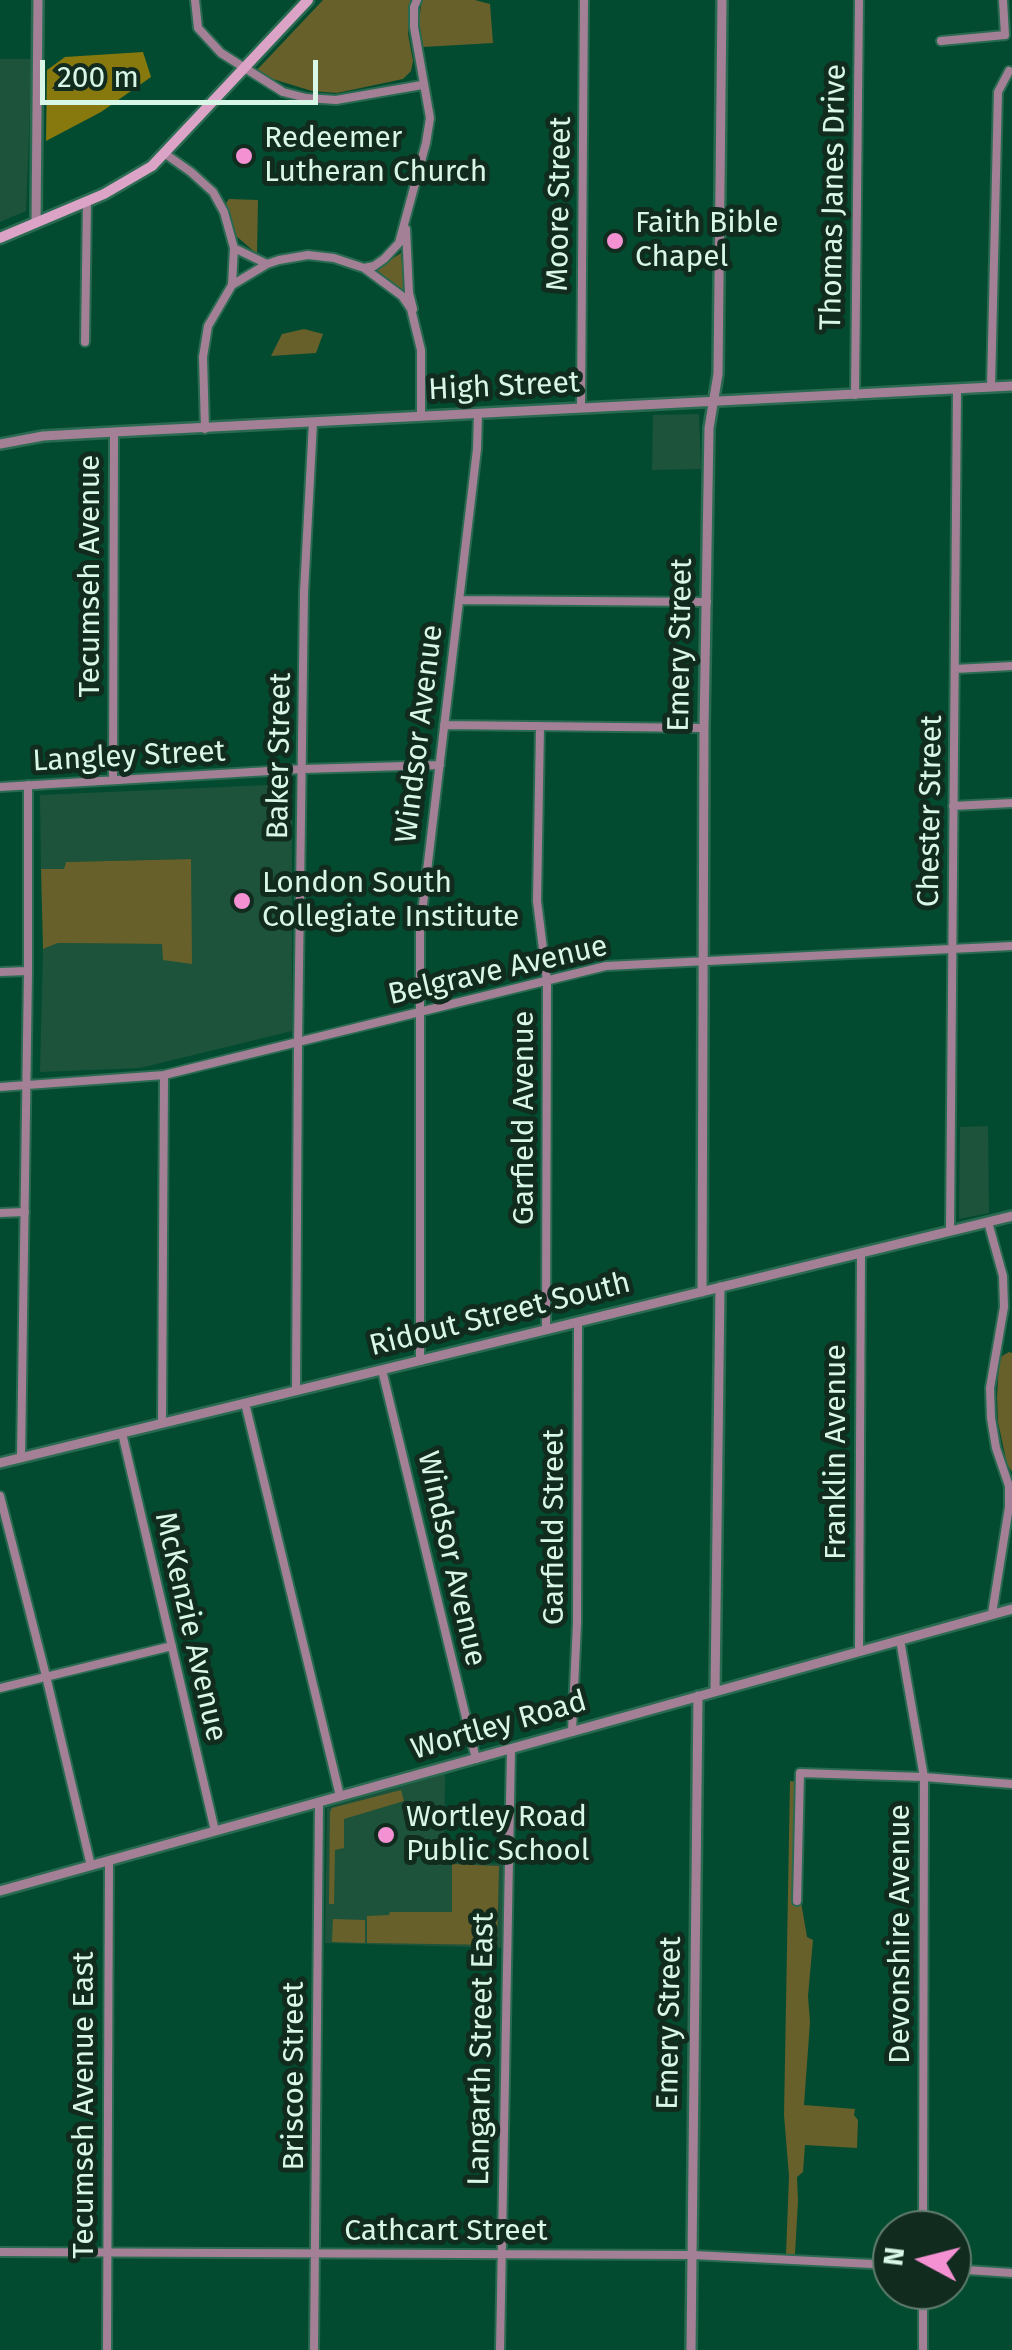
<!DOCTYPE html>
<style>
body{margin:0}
#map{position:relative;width:1012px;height:2350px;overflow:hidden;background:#034b30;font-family:"Fira Sans",sans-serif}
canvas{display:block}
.north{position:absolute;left:872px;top:2210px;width:100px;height:100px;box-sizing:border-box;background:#122b1f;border:2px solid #617d6f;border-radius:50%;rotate:277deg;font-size:28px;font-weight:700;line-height:40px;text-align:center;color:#d8f7e6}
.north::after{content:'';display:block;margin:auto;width:35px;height:45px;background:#f491d3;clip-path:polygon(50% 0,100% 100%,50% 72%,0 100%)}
.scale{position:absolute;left:40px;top:60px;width:278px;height:45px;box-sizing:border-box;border:5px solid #d8f7e6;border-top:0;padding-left:12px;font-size:30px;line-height:35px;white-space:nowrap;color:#d8f7e6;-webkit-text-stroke:8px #122b1f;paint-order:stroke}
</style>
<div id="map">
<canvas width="1012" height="2350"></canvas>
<div class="north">N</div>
<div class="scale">200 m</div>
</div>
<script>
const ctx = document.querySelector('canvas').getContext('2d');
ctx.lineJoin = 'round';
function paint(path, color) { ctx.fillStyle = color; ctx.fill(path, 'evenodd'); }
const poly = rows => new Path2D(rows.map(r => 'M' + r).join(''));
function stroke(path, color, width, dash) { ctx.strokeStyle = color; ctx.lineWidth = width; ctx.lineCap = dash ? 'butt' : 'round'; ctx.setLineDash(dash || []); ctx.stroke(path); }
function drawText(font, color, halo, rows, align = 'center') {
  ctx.font = font + ' "Fira Sans",sans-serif'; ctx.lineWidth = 10; ctx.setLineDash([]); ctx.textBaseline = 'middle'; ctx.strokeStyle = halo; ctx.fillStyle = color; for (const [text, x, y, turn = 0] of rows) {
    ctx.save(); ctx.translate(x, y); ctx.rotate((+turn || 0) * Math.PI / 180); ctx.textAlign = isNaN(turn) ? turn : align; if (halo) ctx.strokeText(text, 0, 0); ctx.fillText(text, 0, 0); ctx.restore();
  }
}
paint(poly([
 [0,59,32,59,26,211,0,222],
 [699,414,701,469,652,470,653,415],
 [292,784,292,1031,140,1068,40,1072,43,949,58,943,163,944,191,859,66,862,65,869,41,869,40,795],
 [988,1126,989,1213,959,1219,960,1127],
 [445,1774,444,1861,505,1864,503,1948,325,1943,327,1808]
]), '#1d533b');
paint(poly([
 [323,0,411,0,408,34,413,61,411,71,403,79,337,93,312,91,263,76,256,71],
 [422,0,475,0,490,4,493,43,423,47,419,20],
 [229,199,258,200,257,254,235,235,226,203],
 [401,253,405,292,404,294,376,269],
 [304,329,323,334,316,353,271,356,282,334],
 [191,859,192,964,163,960,162,944,58,943,43,949,41,869,64,869,66,862],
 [1009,1352,1012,1353,1012,1472,1007,1464,998,1422,997,1396,999,1363,1002,1356],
 [790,1781,805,1783,801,1902,807,1937,813,1940,808,1996,810,2022,804,2105,855,2109,854,2115,858,2120,857,2148,805,2145,803,2172,797,2177,798,2201,795,2254,786,2254,789,2176,784,2115],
 [401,1790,404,1801,344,1819,344,1848,335,1850,334,1904,329,1904,330,1812,332,1808],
 [452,1864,499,1866,497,1945,367,1943,367,1916,389,1915,390,1912,452,1912],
 [333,1919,365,1920,365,1943,332,1942]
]), '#67602a');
paint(poly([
 [143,52,151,77,101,112,46,141,47,70,65,57]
]), '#87790e');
const minor = poly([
 [195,0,198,28,221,53,283,92,306,98,336,100,422,85],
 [941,41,1005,35,1003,0],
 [164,153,191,172,213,192,224,212,234,248,267,264],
 [406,229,409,293,413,309],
 [364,268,374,266,384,259,399,243,426,143,430,118,414,27,414,7,417,0],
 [232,285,234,248],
 [85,342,87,201],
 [991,387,998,92,1009,71],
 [855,395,859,0],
 [581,408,584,0],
 [205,429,203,357,208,326,232,285,267,264,279,260,308,255,334,258,364,268,402,296,411,309,421,350,421,416],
 [459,600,707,602],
 [955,669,1012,666],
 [444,725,704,728],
 [540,727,537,901,547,981,546,1330],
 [113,780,114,432],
 [0,787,303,769,440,765],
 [953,806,1012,803],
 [0,972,28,971],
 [0,1087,164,1075,606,966,1012,946],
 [0,1213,25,1212],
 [988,1222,1003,1276,1004,1307,990,1388,991,1418,996,1448,1009,1486,1009,1507,992,1614],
 [950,1231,957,390],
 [420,1361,420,930,477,449,478,413],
 [382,1370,476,1759],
 [296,1391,298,1043,304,592,313,422],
 [245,1403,340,1796],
 [162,1423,164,1075],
 [122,1433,215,1831],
 [21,1458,28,971,28,785],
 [0,1496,46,1676,91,1866],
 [900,1640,924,1777,923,2230],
 [859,1652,861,1253],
 [0,1688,172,1646],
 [572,1732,577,1623,578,1322],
 [797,1901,800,1773,924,1777,1012,1784],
 [0,2252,693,2255,892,2265],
 [952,2269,1012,2273],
 [923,2290,923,2350],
 [107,2350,109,1861],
 [314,2350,319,1802],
 [500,2350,511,1749]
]);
const tertiary = poly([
 [36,223,38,0],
 [0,444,43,436,114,432,1012,386],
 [702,1292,704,728,709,428,718,374,722,0],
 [0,1463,1012,1216],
 [715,1691,720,1287],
 [0,1891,1012,1609],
 [691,2350,698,1696]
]);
const secondary = poly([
 [0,238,104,194,152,166,308,0]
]);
stroke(minor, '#296a51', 12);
stroke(tertiary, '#296a51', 14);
stroke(secondary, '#296a51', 15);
stroke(minor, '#a38096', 8);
stroke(tertiary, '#a38096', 9);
stroke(secondary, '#dba4c7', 10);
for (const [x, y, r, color] of [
 [244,156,10,"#f491d3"],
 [615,241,10,"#f491d3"],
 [242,901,10,"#f491d3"],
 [386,1835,10,"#f491d3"]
]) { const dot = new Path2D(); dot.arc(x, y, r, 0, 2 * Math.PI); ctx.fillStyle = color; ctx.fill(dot); stroke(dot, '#122b1f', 4); }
drawText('30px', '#d8f7e6', '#122b1f', [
 ["Redeemer",264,139],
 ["Lutheran Church",264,173],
 ["Faith Bible",635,224],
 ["Chapel",635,258],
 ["London South",262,884],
 ["Collegiate Institute",262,918],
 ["Wortley Road",406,1818],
 ["Public School",406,1852]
], 'left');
drawText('30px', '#d8f7e6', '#122b1f', [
 ["Thomas Janes Drive",834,197,-89],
 ["Moore Street",560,204,-89],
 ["High Street",504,387,-3],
 ["Tecumseh Avenue",91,576,-90],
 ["Emery Street",681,645,-89],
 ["Windsor Avenue",420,734,-83],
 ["Baker Street",280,756,-89],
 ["Langley Street",129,757,-3],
 ["Chester Street",931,811,-89],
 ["Belgrave Avenue",498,971,-13],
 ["Garfield Avenue",525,1118,-90],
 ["Ridout Street South",500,1315,-14],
 ["Franklin Avenue",837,1452,-90],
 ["Garfield Street",555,1527,-90],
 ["Windsor Avenue",451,1559,77],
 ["McKenzie Avenue",190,1627,77],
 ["Wortley Road",499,1726,-16],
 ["Devonshire Avenue",901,1934,-90],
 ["Emery Street",670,2023,-89],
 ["Langarth Street East",482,2049,-89],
 ["Briscoe Street",295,2076,-90],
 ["Tecumseh Avenue East",85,2105,-90],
 ["Cathcart Street",446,2232]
]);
</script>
